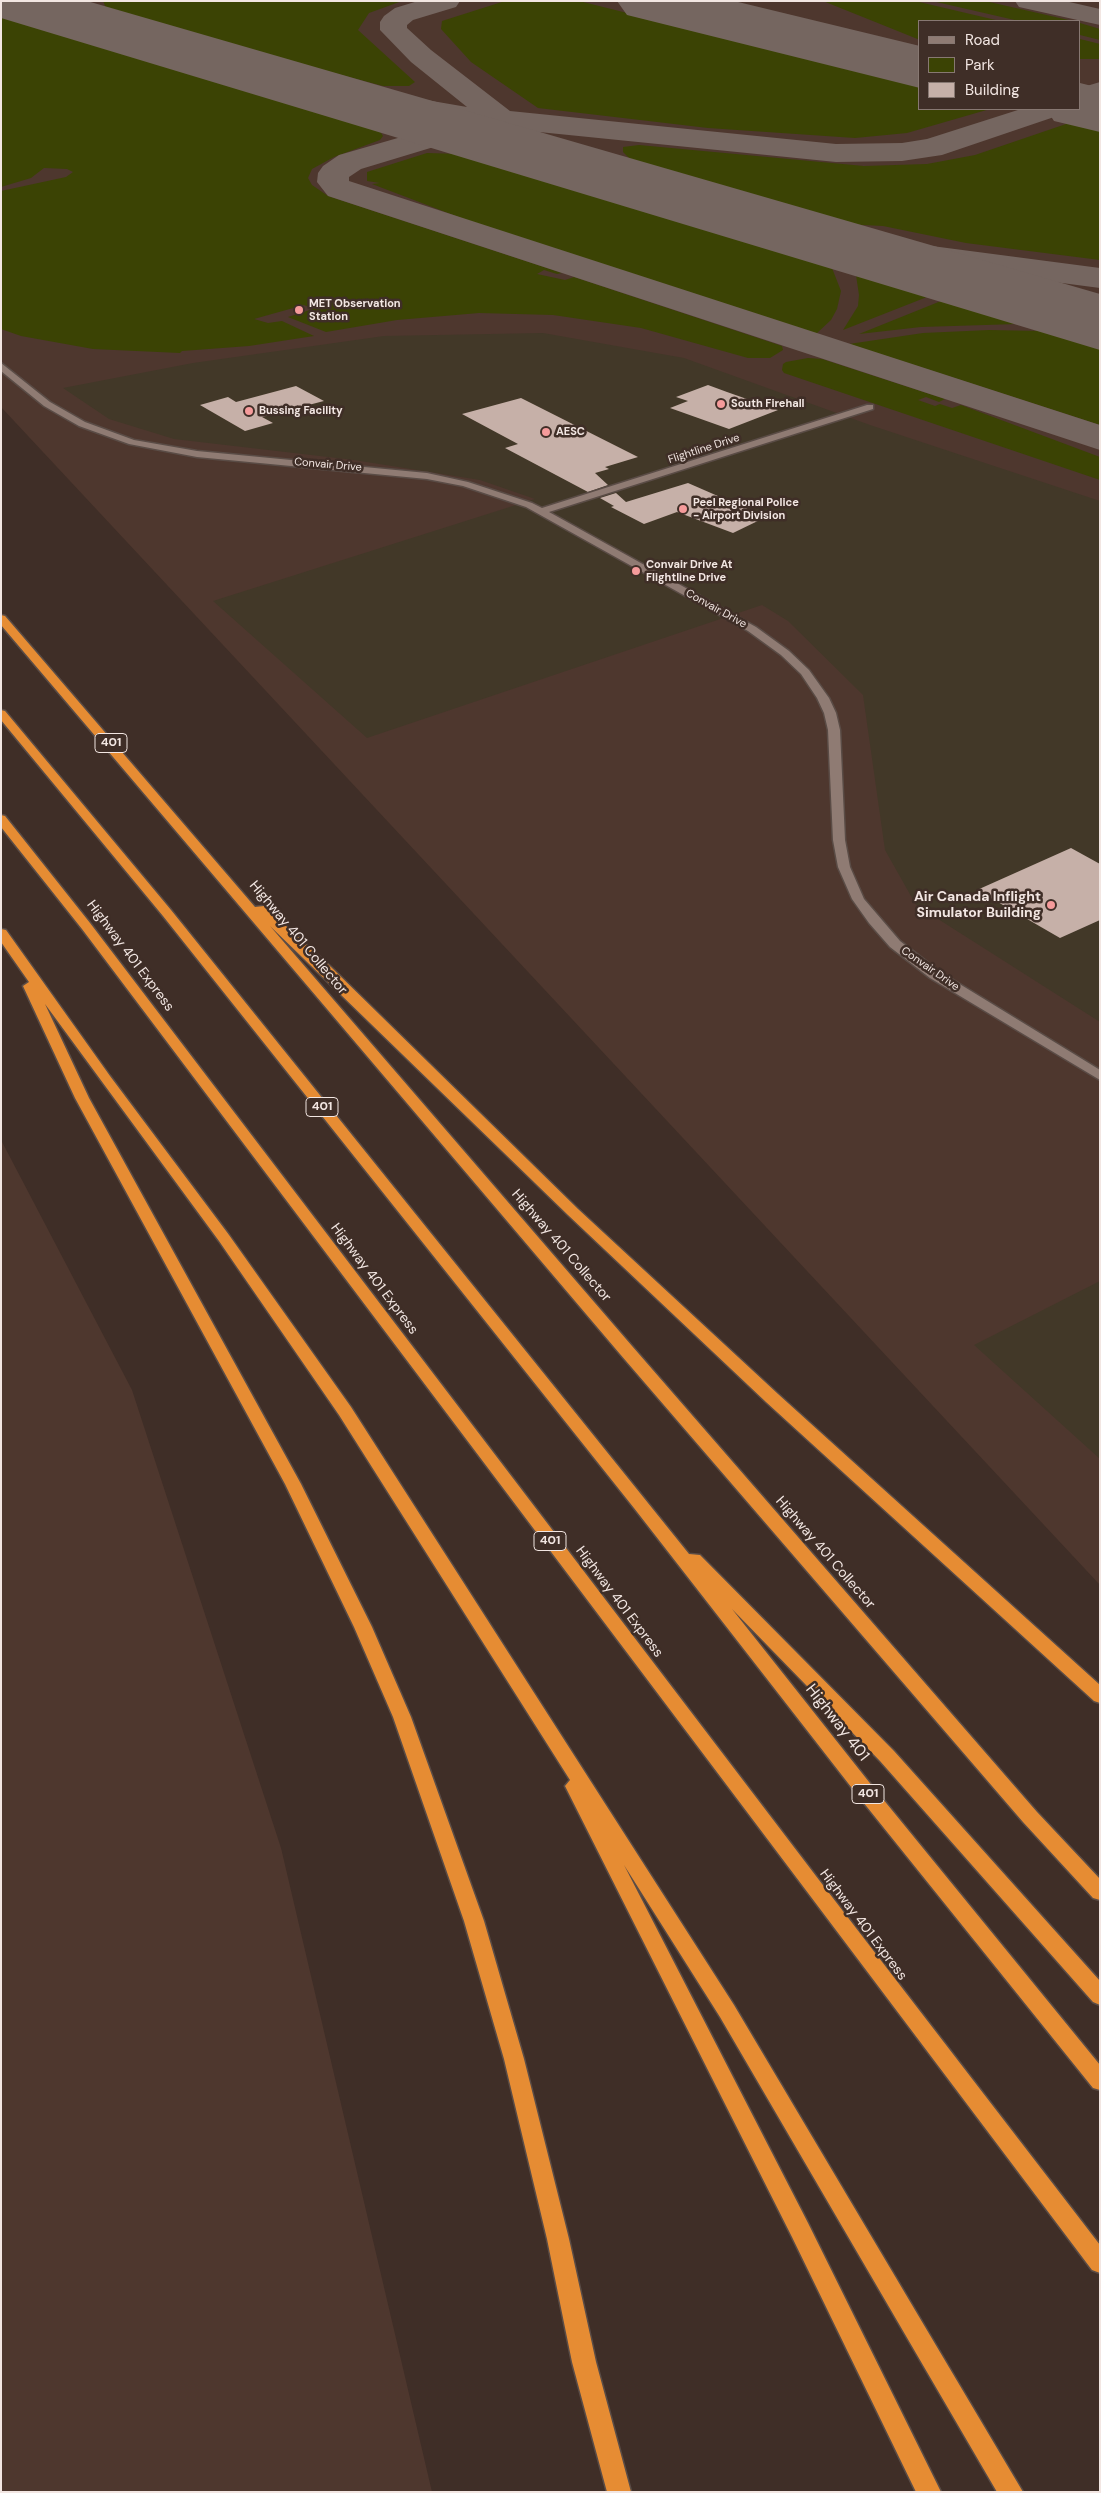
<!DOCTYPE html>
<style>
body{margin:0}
#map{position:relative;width:1101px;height:2493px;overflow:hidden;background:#3f2e27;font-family:"DM Sans",sans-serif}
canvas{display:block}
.frame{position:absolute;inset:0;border:2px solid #f2e6e2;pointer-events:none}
.legend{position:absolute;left:918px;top:20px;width:162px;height:90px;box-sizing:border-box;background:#3f2e27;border:1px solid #877872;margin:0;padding:6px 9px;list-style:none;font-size:15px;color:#f2e6e2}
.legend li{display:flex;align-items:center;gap:10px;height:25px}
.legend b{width:25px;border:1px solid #877872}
</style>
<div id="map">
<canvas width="1101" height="2493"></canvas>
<div class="frame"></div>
<ul class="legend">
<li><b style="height:6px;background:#8f7b73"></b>Road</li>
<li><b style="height:14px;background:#3b4304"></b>Park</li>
<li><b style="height:14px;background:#c6b0a8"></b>Building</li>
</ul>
</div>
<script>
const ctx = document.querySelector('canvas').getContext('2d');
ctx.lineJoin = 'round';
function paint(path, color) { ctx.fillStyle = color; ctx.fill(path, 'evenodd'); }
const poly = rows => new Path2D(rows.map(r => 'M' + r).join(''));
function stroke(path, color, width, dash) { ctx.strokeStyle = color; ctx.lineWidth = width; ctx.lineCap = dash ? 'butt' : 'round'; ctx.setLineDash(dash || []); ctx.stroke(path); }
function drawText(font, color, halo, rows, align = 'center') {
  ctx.font = font + ' "DM Sans",sans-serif'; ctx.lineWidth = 5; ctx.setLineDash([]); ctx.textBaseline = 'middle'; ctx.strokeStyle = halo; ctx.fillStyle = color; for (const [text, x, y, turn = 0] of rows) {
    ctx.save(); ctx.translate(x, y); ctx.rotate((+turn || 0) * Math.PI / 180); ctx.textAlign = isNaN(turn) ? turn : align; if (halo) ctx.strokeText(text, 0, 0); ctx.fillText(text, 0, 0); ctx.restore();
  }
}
paint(poly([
 [1,1,1100,1,1100,1585,1,407],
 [920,21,1080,21,1080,109,920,109],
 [1,1140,132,1390,281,1848,432,2492,1,2492]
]), '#4e372e');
paint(poly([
 [543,333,684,358,870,425,1100,501,1100,1022,916,905,885,850,863,695,788,621,762,605,367,738,213,601,535,499,480,480,354,460,174,439,109,419,63,388,193,363,384,336],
 [1100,1281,1100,1459,974,1345]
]), '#423828');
paint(poly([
 [103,1,402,1,369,13,358,30,415,82,409,86,383,86,255,52,106,8],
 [505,1,579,1,920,86,920,109,990,109,907,133,855,138,708,128,538,108,471,62,441,29,442,21],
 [823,1,915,1,1000,21,920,21,920,40],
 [932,1,985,1,1073,21,1019,21],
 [1,16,379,130,383,136,380,140,334,157,312,169,308,178,312,185,328,196,562,273,557,274,544,270,537,274,565,280,574,277,782,346,783,350,770,358,748,358,641,328,553,315,479,313,397,320,326,332,288,317,313,309,304,305,254,319,268,323,282,321,314,336,249,346,182,351,180,353,93,349,21,336,1,329,1,191,66,177,73,172,67,169,44,168,31,178,1,187],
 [1080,23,1100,29,1100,40,1080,35],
 [1080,39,1100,44,1100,59,1080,59],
 [1069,123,1100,130,1100,260,966,243,883,226,844,224,631,160,623,152,623,147,639,145,864,166,927,164,975,155],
 [427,153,459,154,832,268,841,291,837,309,831,320,816,334,469,221,372,184,380,183,367,181,367,172],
 [856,275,927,297,843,330,858,306,859,295],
 [941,301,1017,324,921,327,859,334],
 [989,330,1041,331,1100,349,1100,425,849,344,923,333],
 [808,358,822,359,945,399,939,402,926,397,918,400,935,406,940,404,952,408,961,405,1100,457,1100,480,784,373,782,370,783,364,786,362]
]), '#3b4304');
paint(poly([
 [29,1,65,1,123,25,127,31,123,37,113,39,103,37,33,7,29,1],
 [418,1,460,1,456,7,413,20,407,25,407,28,431,50,510,111,836,144,902,143,927,139,1021,109,1065,109,1060,115,942,155,902,161,836,162,539,132,629,173,634,180,629,187,618,190,607,187,512,142,493,127,483,126,480,133,361,169,349,177,349,181,1100,425,1100,450,328,196,317,182,318,173,323,166,339,155,453,122,380,110,256,82,246,79,242,73,246,67,256,64,380,92,467,107,411,62,380,30,380,22,384,16,395,8,418,1],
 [1015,1,1065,1,1100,9,1100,25,1019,7,1015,1],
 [760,20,850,39,920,49,920,65,850,55,750,34,746,28,750,22,760,20],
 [1100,82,1100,101,1080,107,1080,88,1100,82],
 [776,217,909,243,1100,268,1100,288,909,263,764,234,759,227,764,220,776,217]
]), '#756660');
paint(poly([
 [1,1,87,1,1100,294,1100,350,1,18,1,1],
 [617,1,734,1,920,46,920,88,627,15,617,1],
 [1080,83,1100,88,1100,132,1054,121,1046,109,1080,109,1080,83]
]), '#756660');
paint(poly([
 [708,385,727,392,778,410,729,429,670,408,688,401,676,397],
 [296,386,324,401,262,417,273,423,245,431,200,405,228,397,236,402],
 [521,398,638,457,605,467,609,469,595,473,608,485,588,492,505,448,518,444,462,414],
 [688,483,766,517,733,533,677,512,644,524,611,507,614,506,600,498,616,493,626,502],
 [1071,848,1100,864,1100,920,1060,938,977,890]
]), '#c6b0a8');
const minor = poly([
 [1,363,50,402,85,422,134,440,197,451,427,473,468,482,532,503,542,508,867,405,873,405,873,409,549,512,756,627,789,651,809,670,829,698,836,713,840,730,845,840,850,867,864,899,900,941,940,972,1100,1070,1100,1080,930,978,890,947,869,923,852,899,838,867,833,840,828,730,824,713,817,698,801,674,781,655,748,631,526,507,463,486,427,479,197,457,129,444,79,426,44,406,1,371,1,363]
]);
const highway = poly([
 [1,615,5,616,255,907,264,906,331,967,578,1209,778,1394,1100,1685,1100,1703,1094,1701,766,1402,568,1215,270,926,632,1346,1037,1812,1100,1879,1100,1900,1093,1898,1023,1822,620,1354,1,625,1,615],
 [1,710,5,711,171,910,689,1554,700,1555,894,1751,1100,1981,1100,2005,1093,2002,880,1761,732,1609,869,1782,1100,2065,1100,2090,1093,2088,855,1792,634,1508,163,916,1,720,1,710],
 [1,815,5,816,90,923,819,1880,1100,2245,1100,2273,1092,2270,82,929,1,827,1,815],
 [1,929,6,930,110,1076,229,1235,351,1407,734,2005,1023,2492,997,2492,720,2017,624,1865,808,2223,941,2492,916,2492,792,2237,565,1786,570,1780,339,1415,219,1241,45,1004,89,1098,301,1484,372,1627,411,1717,484,1921,524,2059,569,2239,596,2362,631,2492,607,2492,572,2362,547,2239,504,2059,464,1921,393,1717,354,1627,285,1484,75,1098,23,986,29,982,1,942,1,929]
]);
stroke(minor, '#5a4c46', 3);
stroke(highway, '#5a4c46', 3);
paint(minor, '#8f7b73');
paint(highway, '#e68c33');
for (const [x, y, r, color] of [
 [299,310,5,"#f59b9b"],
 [721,404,5,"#f59b9b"],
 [249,411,5,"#f59b9b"],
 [546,432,5,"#f59b9b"],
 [683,509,5,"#f59b9b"],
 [636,571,5,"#f59b9b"],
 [1051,905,5,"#f59b9b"]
]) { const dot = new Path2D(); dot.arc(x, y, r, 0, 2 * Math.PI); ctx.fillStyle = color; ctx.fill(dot); stroke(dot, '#3f2e27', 2); }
drawText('bold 11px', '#f2e6e2', '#3f2e27', [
 ["MET Observation",309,304],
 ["Station",309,317],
 ["South Firehall",731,404],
 ["Bussing Facility",259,411],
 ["AESC",556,432],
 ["Peel Regional Police",693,503],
 ["- Airport Division",693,516],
 ["Convair Drive At",646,565],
 ["Flightline Drive",646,578]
], 'left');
drawText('11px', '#f2e6e2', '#3f2e27', [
 ["Flightline Drive",704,449,-18],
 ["Convair Drive",328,465,5],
 ["Convair Drive",716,609,29],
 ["Convair Drive",930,969,35]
]);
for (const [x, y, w] of [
 [111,743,32],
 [322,1107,32],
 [550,1541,32],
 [868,1794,32]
]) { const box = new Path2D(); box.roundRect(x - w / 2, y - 9.5, w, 19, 4); ctx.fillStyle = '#3f2e27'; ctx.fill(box); stroke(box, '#f2e6e2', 1); }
drawText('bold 12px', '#f2e6e2', null, [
 ["401",111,743],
 ["401",322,1107],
 ["401",550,1541],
 ["401",868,1794]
]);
drawText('bold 14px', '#f2e6e2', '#3f2e27', [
 ["Air Canada Inflight",1041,897],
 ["Simulator Building",1041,913]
], 'right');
drawText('14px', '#f2e6e2', '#3f2e27', [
 ["Highway 401 Collector",298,938,50],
 ["Highway 401 Express",130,956,53],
 ["Highway 401 Collector",561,1246,49],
 ["Highway 401 Express",374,1279,53],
 ["Highway 401 Collector",825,1553,49],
 ["Highway 401 Express",619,1602,53],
 ["Highway 401 Express",863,1925,53]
]);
drawText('16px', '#f2e6e2', '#3f2e27', [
 ["Highway 401",837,1723,52]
]);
</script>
